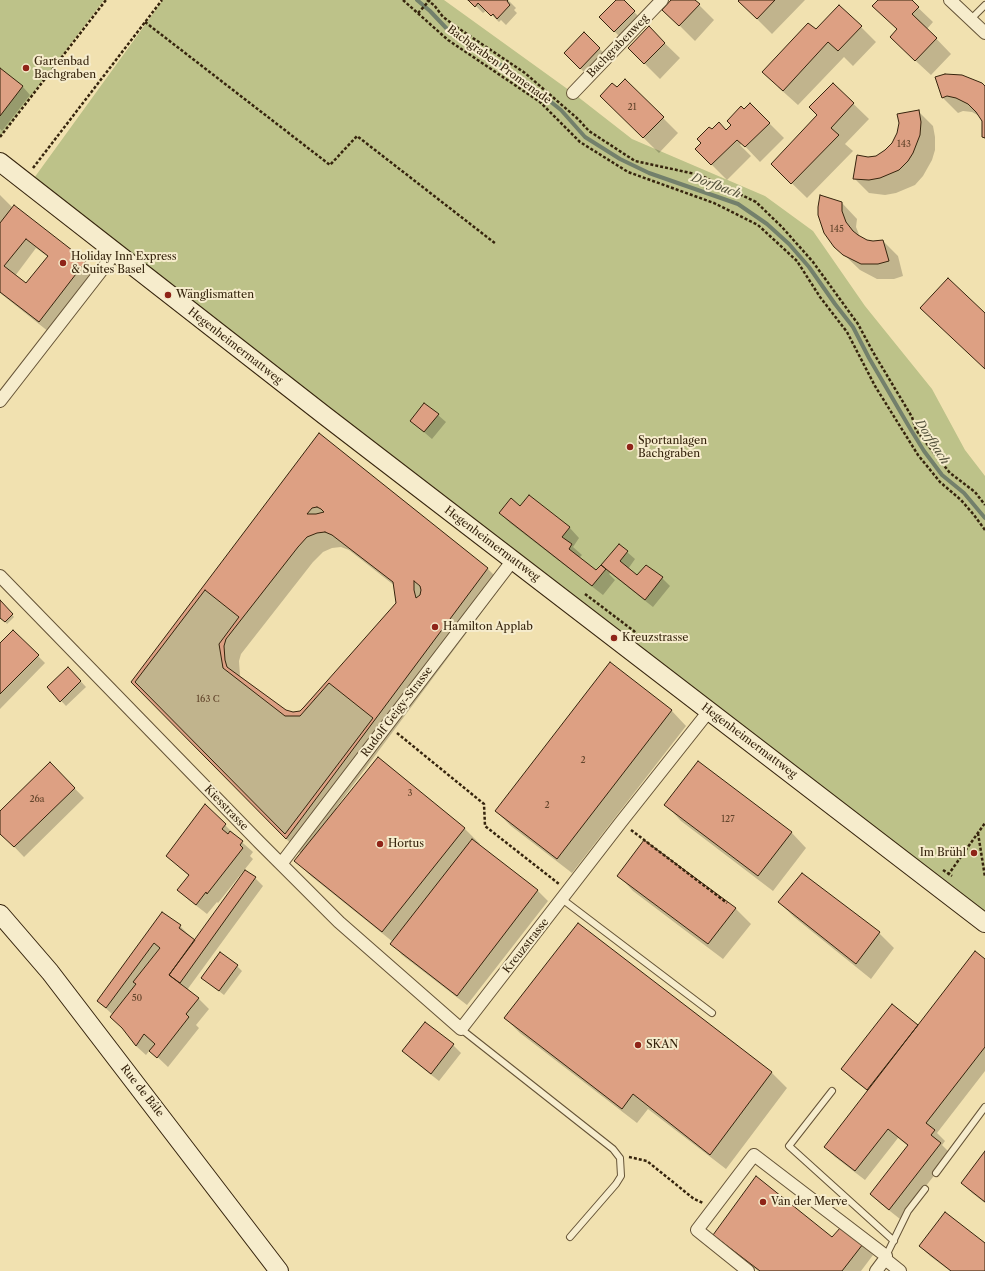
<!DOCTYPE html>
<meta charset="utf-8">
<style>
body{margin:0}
canvas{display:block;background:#f1e1b0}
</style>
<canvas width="985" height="1271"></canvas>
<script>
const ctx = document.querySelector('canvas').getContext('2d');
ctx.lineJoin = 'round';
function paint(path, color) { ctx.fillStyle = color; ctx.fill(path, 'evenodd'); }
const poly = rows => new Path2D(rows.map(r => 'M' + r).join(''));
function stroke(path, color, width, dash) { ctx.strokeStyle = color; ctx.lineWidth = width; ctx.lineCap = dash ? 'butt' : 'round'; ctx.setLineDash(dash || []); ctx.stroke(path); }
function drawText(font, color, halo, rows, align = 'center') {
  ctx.font = font + ' "Libre Caslon Text",serif'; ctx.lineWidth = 4; ctx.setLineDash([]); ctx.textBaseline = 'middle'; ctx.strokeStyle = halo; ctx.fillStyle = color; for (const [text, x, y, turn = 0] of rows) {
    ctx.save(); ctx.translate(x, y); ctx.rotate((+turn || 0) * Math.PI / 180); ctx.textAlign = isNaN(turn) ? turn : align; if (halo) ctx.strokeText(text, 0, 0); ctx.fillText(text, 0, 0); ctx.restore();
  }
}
paint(poly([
 [0,0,104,0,0,137],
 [163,0,444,0,573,93,632,139,765,196,813,231,865,306,932,389,965,450,985,476,985,923,29,185]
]), '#bdc289');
paint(poly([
 [470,0,508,0,516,8,514,10,517,13,506,25,501,20,499,22,487,10,483,13],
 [617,0,623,0,639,17,620,37,600,17],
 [673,0,694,0,714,20,695,41,679,25],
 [740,0,805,0,772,34,739,1],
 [879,0,910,0,933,22,927,29,951,54,931,75,906,52,898,30,889,21],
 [861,27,876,42,853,66,844,57,798,105,778,87,816,31],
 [649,28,680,58,660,79,629,48],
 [584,34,604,53,585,73,565,53],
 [0,69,23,87,30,95,2,131,0,129],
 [625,80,678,133,659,153,601,96,617,89],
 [833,84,869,119,845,144,853,151,807,198,772,164,819,115],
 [981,84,985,87,985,139,983,137,983,121,981,117,972,112,963,111,958,113,942,97],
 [750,104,784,138,760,162,742,143,740,145,751,156,727,180,696,149,712,131,726,131],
 [918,111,933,126,935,137,935,150,932,160,923,176,915,185,896,193,885,195,869,193,854,178,868,158,876,157,886,151],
 [0,195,13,208,86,261,96,272,49,332,0,293],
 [36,248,48,257,26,285,15,276],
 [842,203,857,219,856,227,860,237,867,241,873,242,883,241,898,256,903,276,894,279,877,279,860,270,835,246],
 [438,415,446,422,432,439,411,421],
 [319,434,488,569,503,584,336,808,337,809,378,758,465,829,480,844,479,845,538,891,548,901,467,1005,402,955,392,944,393,942,311,876,296,861,301,854,132,682],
 [341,547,349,550,395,586,397,604,300,711,293,713,286,711,240,676,239,661,241,654,313,562,323,552,332,548],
 [520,507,569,527,579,538,573,547,582,555,579,558,596,572,603,565,627,552,635,559,628,569,638,576,646,566,662,578,670,586,653,607,610,573,609,574,615,580,603,595,510,523,500,513],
 [0,602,14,617,7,624,0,616],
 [13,631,45,663,0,709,0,645],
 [73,673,86,687,66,706,48,687],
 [671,710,686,726,572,873,511,826,496,811],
 [50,763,84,798,24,857,0,832,0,812],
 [666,805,791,832,806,848,773,891,681,821],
 [225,825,235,835,235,836,253,852,250,856,253,859,218,903,217,902,207,914,189,900,178,890,189,876,167,856],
 [644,841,736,909,751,924,723,959,633,891,618,875],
 [245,871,255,878,263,886,187,990,199,999,209,1009,196,1025,199,1028,168,1067,150,1050,146,1055,136,1046,113,1015,98,1001,162,913,180,926,190,936,190,937,195,941],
 [802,875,879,933,894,948,871,979,794,917,779,902],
 [578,925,772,1073,787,1088,726,1169,648,1109,637,1123,520,1033,505,1018],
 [985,960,985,1071,937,1133,945,1141,942,1145,951,1154,900,1219,881,1204,871,1194,908,1146,898,1138,865,1180,835,1157,825,1147,868,1091,853,1080,842,1069,892,1006,919,1026],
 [237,966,242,971,224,995,202,978],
 [425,1023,453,1045,461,1053,439,1081,411,1059,404,1051],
 [985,1153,985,1203,972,1193,962,1183],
 [714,1234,833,1239,863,1245,873,1255,861,1271,758,1271,725,1245],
 [985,1244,985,1271,950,1271,930,1256,920,1246]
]), '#0003');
stroke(poly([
 [417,0,430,11,448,30,498,63,531,86,561,110,585,137,620,159,649,173,738,204,767,224,789,244,809,267,835,304,853,327,869,358,911,430,924,451,942,475,964,493,985,518]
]), '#73806b', 4);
const building = poly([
 [468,0,508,0,507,1,510,5,497,19,493,14,491,16,478,3,475,7,468,0],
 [616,0,624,0,635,11,614,32,599,17,616,0],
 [671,0,695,0,700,4,679,26,662,10,671,0],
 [739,0,775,0,757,19,738,1,739,0],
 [878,0,912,0,919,7,912,14,937,38,915,61,890,37,897,29,872,6,878,0],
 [839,5,862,26,838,51,828,42,783,91,762,72,808,23,816,29,839,5],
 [649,26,665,43,644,64,628,48,649,26],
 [584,32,600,48,580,69,564,53,584,32],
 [0,68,23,86,0,116,0,68],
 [945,74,962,75,982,83,985,86,985,138,982,137,982,121,976,112,968,104,956,98,947,96,942,98,935,77,945,74],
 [625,79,664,117,643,138,600,96,612,83,617,87,625,79],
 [833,83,854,103,831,128,839,135,791,184,771,164,817,115,809,107,833,83],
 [750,103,770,123,745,147,737,140,711,165,695,149,701,143,697,139,709,127,712,129,719,122,726,130,731,125,727,121,741,106,744,109,750,103],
 [919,110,921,122,920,135,913,153,908,161,899,170,880,178,869,180,853,179,857,155,868,157,876,156,885,150,892,143,897,133,899,123,897,114,919,110],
 [820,195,842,202,842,211,846,222,853,231,858,235,867,240,873,241,883,240,889,261,878,264,861,264,843,255,834,247,824,233,818,215,818,207,820,195],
 [14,205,86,261,39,322,0,292,0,223,14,205],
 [26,239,48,256,26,283,4,266,26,239],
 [948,278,985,313,985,369,920,308,948,278],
 [424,403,439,414,424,432,410,421,424,403],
 [319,433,488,568,286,839,131,682,319,433],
 [317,507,321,509,324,512,316,514,307,514,312,508,317,507],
 [325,532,332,535,393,582,396,603,304,707,300,711,293,712,286,710,227,667,225,660,224,646,226,639,298,547,307,537,317,533,325,532],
 [414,581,420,586,421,590,420,595,416,598,414,590,414,581],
 [529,495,570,527,562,537,572,544,569,549,596,570,601,565,606,569,592,586,499,513,511,498,520,506,529,495],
 [619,544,628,551,620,561,637,575,646,565,663,577,645,600,601,565,619,544],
 [205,590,239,617,219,644,223,668,285,716,300,716,329,683,373,718,285,834,135,682,205,590],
 [0,600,13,614,5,622,0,618,0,600],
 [13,630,39,655,0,694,0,643,13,630],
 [610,662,672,710,557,859,495,811,610,662],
 [68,667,81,681,60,702,47,687,68,667],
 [378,757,465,828,382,932,294,861,378,757],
 [698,761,792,832,758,876,664,805,698,761],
 [50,762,75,788,14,847,0,834,0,811,50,762],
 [205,804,226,824,222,829,228,834,230,831,243,841,240,845,243,848,207,894,206,892,196,905,177,890,189,875,166,856,205,804],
 [472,839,538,890,457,996,390,944,472,839],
 [644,840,736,908,708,944,617,876,644,840],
 [245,870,256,877,180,983,169,975,245,870],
 [802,873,880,932,856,964,778,902,802,873],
 [162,912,181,925,179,928,195,940,169,975,199,998,186,1014,189,1017,157,1058,149,1051,155,1044,144,1034,136,1046,122,1028,110,1017,136,984,133,982,160,948,154,943,106,1008,97,1001,162,912],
 [578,923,772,1072,710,1155,633,1094,622,1109,504,1018,578,923],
 [975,951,985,959,985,1047,926,1123,935,1130,931,1135,941,1143,889,1210,870,1194,908,1145,888,1129,855,1171,824,1147,975,951],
 [220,952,238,965,219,991,201,978,220,952],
 [892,1004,918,1025,867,1090,841,1069,892,1004],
 [425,1022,454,1044,431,1074,402,1051,425,1022],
 [985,1151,985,1202,961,1183,985,1151],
 [756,1176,832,1237,841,1227,863,1244,842,1271,760,1271,713,1235,756,1176],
 [945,1212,985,1243,985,1271,951,1271,919,1246,945,1212]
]);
paint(building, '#dda083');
stroke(building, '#36240d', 1);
const lane = poly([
 [971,19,985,5],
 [562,899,712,1013],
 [461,1029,613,1149,620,1158,621,1176,616,1184,570,1237],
 [832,1091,789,1146,894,1241],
 [936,1173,985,1107],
 [885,1258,908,1211,925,1189]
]);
const street = poly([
 [950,0,985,33],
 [573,93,662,0],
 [0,401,115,253],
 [0,576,259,842,339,922,461,1029,621,822,709,711],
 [281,864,513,560],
 [748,1271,697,1230,754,1155,886,1256],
 [876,1271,885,1259,900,1271]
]);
const secondary = poly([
 [0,162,324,415,985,923],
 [0,914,50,972,279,1271]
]);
stroke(lane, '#655336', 8);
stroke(street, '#655336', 14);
stroke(secondary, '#36240d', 20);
stroke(poly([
 [403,0,448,40,540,102,580,142,628,172,714,203,758,225,797,261,820,297,847,332,875,386,918,455,940,482,961,500,974,515,985,530],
 [427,0,434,5,443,17,458,28,525,73,578,119,589,131,635,161,700,175,756,202,782,227,813,262,858,324,873,352,912,417,916,430,934,453,950,473,975,492,985,505],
 [418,13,430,0],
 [145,22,330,165,357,136,496,244],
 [0,137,106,0],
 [33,168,162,0],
 [585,594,634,631,637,635],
 [397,733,484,804,485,826,559,884],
 [631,830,727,903],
 [978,833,985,877],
 [943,870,952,876],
 [948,875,985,823],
 [629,1157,647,1161,694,1199,703,1203]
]), '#36240d', 2.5, [3, 2]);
stroke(lane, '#f6eccc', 6);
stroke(street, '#f6eccc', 12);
stroke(secondary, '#f6eccc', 18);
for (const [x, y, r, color] of [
 [26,68,4,"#8f2418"],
 [63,263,4,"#8f2418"],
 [168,295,4,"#8f2418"],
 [630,447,4,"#8f2418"],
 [435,627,4,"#8f2418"],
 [614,638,4,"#8f2418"],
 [380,844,4,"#8f2418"],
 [974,853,4,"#8f2418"],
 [638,1045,4,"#8f2418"],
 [763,1202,4,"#8f2418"]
]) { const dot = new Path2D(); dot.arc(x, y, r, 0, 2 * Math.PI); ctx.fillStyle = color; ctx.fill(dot); stroke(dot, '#f6eccc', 1.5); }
drawText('9px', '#60432a', null, [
 ["21",632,107],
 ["143",904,144],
 ["145",837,229],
 ["163 C",208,699],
 ["2",583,760],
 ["3",410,793],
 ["26a",37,799],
 ["2",547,805],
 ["127",728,819],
 ["50",137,998]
]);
drawText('11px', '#36240d', '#f6eccc', [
 ["Bachgrabenweg",618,46,-46],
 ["Bachgraben Promenade",499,65,36],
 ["Hegenheimermattweg",235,346,38],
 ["Hegenheimermattweg",492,544,37],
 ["Rudolf Geigy-Strasse",397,712,-53],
 ["Hegenheimermattweg",749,741,37],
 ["Kiesstrasse",226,808,46],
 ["Kreuzstrasse",526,946,-52],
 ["Rue de Bâle",142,1091,52]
]);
drawText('11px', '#36240d', '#f6eccc', [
 ["Gartenbad",34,62],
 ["Bachgraben",34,75],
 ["Holiday Inn Express",71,257],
 ["& Suites Basel",71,270],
 ["Wänglismatten",176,295],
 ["Sportanlagen",638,441],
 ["Bachgraben",638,454],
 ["Hamilton Applab",443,627],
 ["Kreuzstrasse",622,638],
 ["Hortus",388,844],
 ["Im Brühl",966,853,"right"],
 ["SKAN",646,1045],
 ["Van der Merve",771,1202]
], 'left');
drawText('italic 12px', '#54523c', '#f6eccc', [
 ["Dorfbach",716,186,20],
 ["Dorfbach",932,442,57]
]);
</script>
